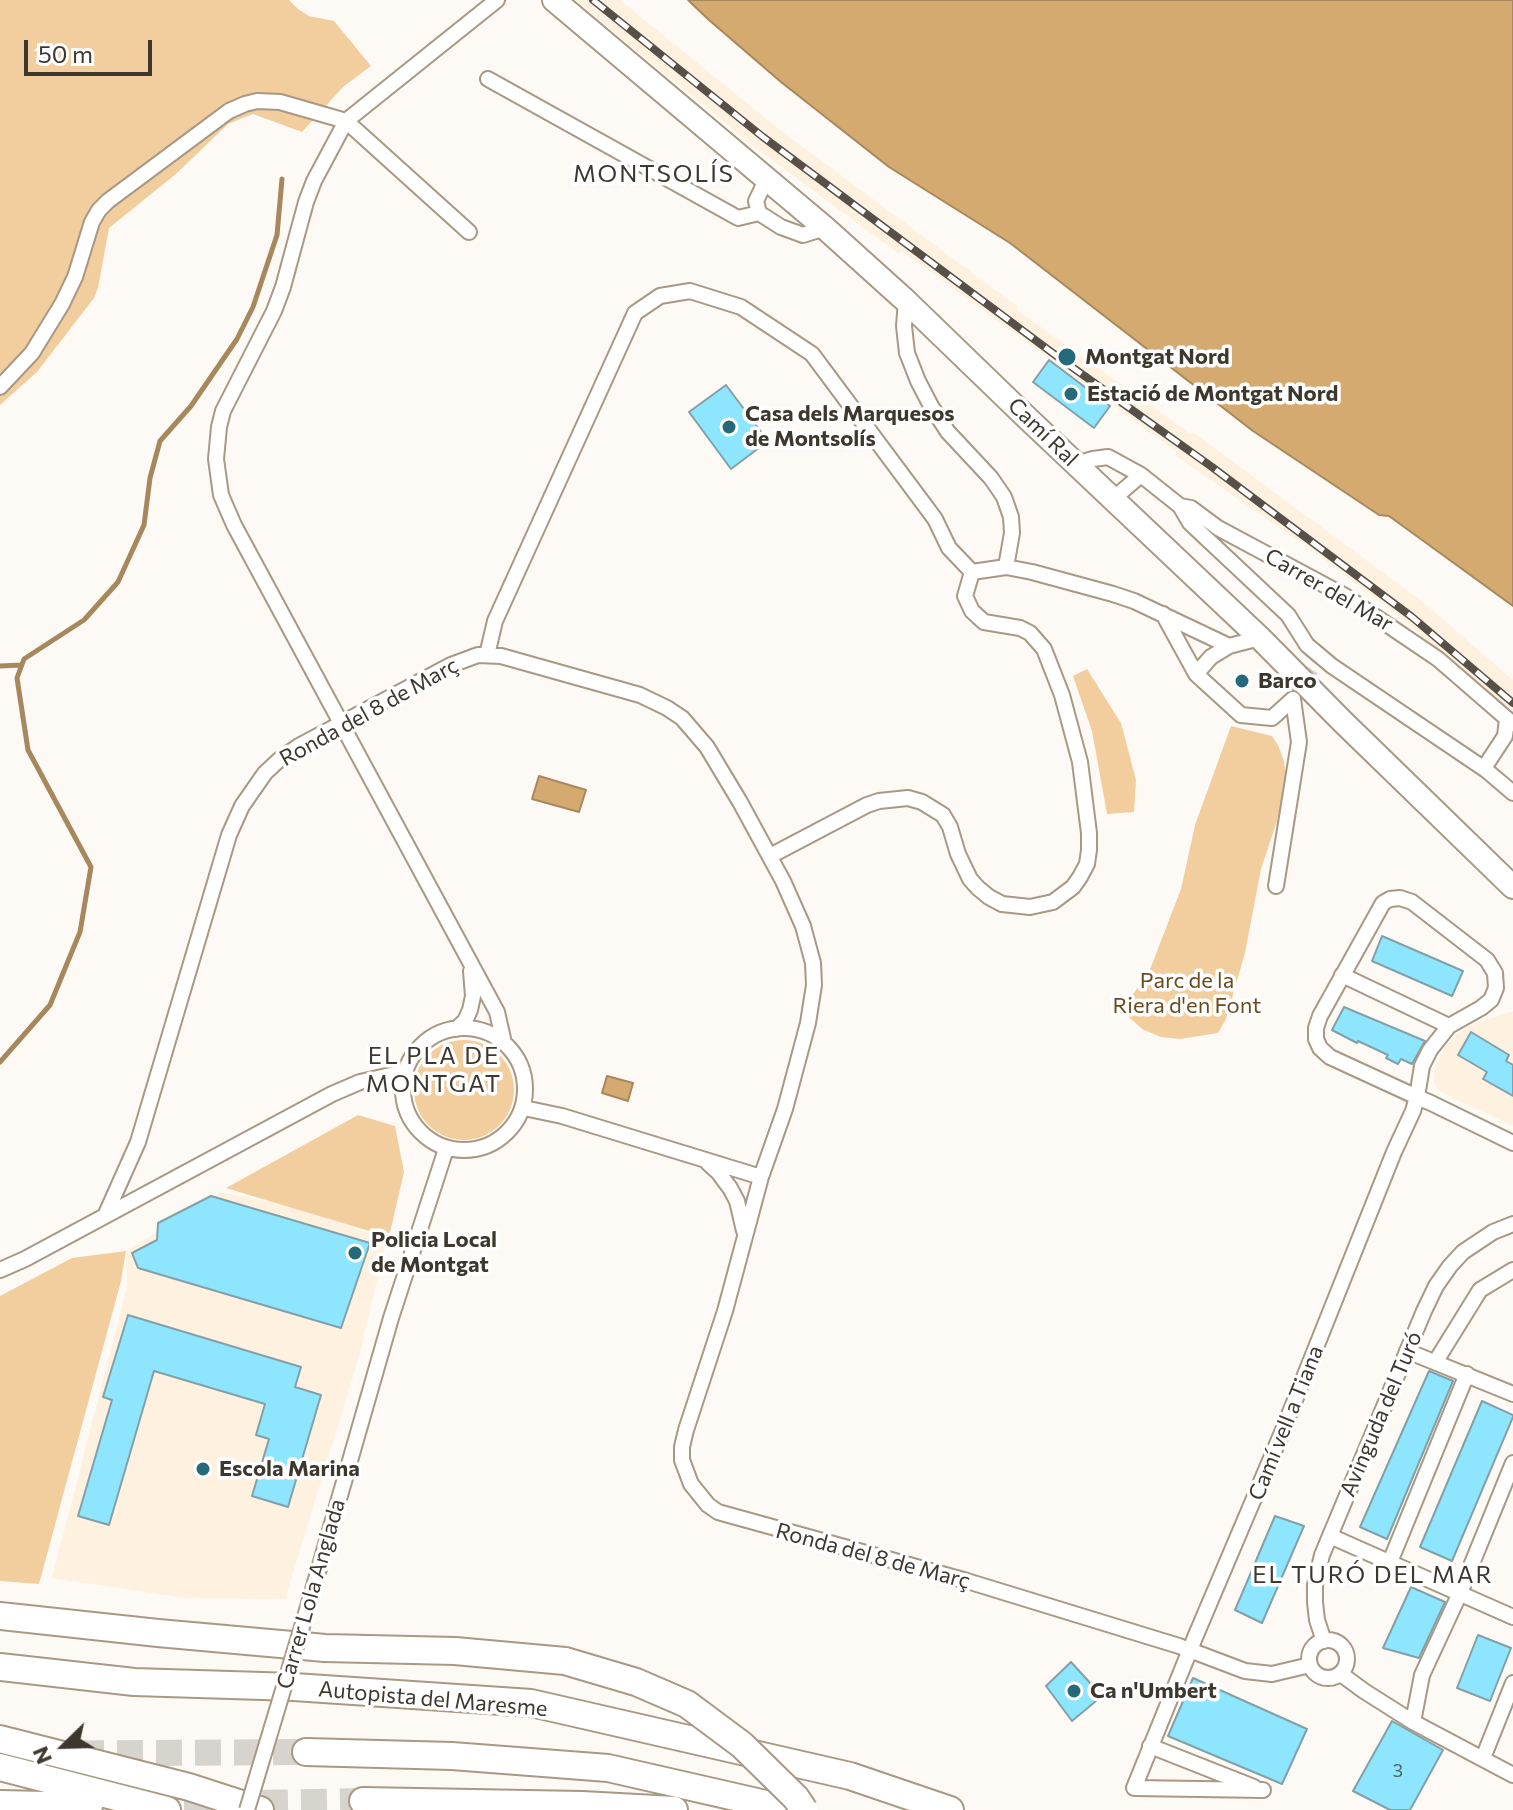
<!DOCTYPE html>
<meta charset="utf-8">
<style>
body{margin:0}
#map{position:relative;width:1513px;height:1810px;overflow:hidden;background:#fdfaf5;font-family:Commissioner,sans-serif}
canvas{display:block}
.north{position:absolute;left:24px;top:1706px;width:80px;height:80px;-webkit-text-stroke:6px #fff;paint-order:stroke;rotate:247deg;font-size:22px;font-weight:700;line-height:32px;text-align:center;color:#3d372e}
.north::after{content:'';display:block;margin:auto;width:28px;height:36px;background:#3d372e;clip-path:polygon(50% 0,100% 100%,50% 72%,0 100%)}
.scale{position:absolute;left:24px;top:40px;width:128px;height:36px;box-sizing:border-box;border:4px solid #3d372e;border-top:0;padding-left:10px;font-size:24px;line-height:28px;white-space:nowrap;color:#3d372e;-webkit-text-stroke:6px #fff;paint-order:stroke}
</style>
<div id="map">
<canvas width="1513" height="1810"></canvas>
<div class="north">N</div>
<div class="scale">50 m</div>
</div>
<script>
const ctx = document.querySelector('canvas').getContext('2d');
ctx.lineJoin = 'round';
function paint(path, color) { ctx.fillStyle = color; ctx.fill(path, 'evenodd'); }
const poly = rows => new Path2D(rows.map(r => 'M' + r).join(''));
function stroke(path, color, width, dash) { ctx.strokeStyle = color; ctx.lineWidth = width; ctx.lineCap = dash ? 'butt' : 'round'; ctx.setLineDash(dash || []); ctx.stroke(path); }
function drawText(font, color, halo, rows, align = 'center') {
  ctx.font = font + ' Commissioner,sans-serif'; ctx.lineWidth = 7; ctx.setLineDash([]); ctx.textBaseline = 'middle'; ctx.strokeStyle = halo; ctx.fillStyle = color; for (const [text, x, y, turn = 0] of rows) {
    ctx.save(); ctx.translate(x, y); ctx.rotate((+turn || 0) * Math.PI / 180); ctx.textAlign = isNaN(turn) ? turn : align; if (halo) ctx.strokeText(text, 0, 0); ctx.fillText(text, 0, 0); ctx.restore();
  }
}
paint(poly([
 [575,0,620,0,775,126,1018,307,1017,310,1191,434,1193,432,1424,603,1513,680,1513,715,1406,622,1320,556,1176,456,1177,452,902,251,899,254,753,146],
 [1513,1011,1513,1126,1441,1092,1436,1087,1434,1080,1434,1071,1444,1048,1455,1036,1470,1025],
 [220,1192,295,1207,387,1240,358,1360,285,1599,184,1598,52,1578,127,1287,126,1251]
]), '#fef1e0');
paint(poly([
 [0,0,289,0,298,9,309,16,334,21,371,66,343,87,302,132,253,114,228,124,176,174,109,228,98,288,94,298,37,372,0,405],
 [1087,669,1121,723,1136,780,1134,812,1107,814,1092,731,1073,676],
 [1231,726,1272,736,1278,745,1284,761,1286,778,1277,821,1261,869,1245,953,1226,1019,1218,1033,1180,1039,1161,1037,1142,1029,1120,1009,1131,997,1149,972,1181,889,1195,825],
 '414 1090a50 50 0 1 1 100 0a50 50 0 1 1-100 0Z',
 [358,1115,395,1126,404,1172,389,1237,226,1188],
 [126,1251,121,1281,39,1584,0,1581,0,1296,72,1258]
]), '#f2ce9f');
const water = poly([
 [688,0,1513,0,1513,606,1389,516,1379,515,1253,431,1010,243,889,167,781,82,709,20,688,0],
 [539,776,586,790,579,812,532,799,539,776],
 [607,1076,633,1083,628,1101,602,1093,607,1076]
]);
paint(water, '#d5aa70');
stroke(water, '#a7885c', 2);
stroke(poly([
 [0,666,22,665],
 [0,1062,50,1005,80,932,91,867,28,750,17,678,24,659,84,620,118,582,144,525,150,478,160,441,191,406,237,339,253,307,277,235,282,179]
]), '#a7885c', 5);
const building = poly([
 [1049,360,1110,406,1094,428,1033,382,1049,360],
 [726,385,768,441,731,469,689,412,726,385],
 [1382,936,1463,971,1452,996,1372,961,1382,936],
 [1344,1007,1425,1041,1412,1064,1401,1059,1398,1064,1386,1058,1388,1055,1358,1041,1357,1043,1332,1030,1344,1007],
 [1471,1032,1509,1055,1506,1061,1513,1065,1513,1096,1483,1079,1487,1072,1458,1055,1471,1032],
 [211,1196,370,1243,341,1328,138,1268,132,1253,157,1240,158,1223,211,1196],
 [128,1315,301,1367,295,1387,321,1395,288,1507,252,1496,269,1439,256,1435,265,1404,154,1371,109,1525,78,1516,112,1400,103,1397,128,1315],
 [1429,1371,1453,1381,1387,1539,1360,1527,1429,1371],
 [1482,1401,1513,1415,1513,1417,1452,1561,1420,1547,1482,1401],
 [1275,1516,1304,1526,1262,1623,1235,1610,1275,1516],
 [1411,1587,1445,1602,1419,1658,1383,1648,1411,1587],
 [1478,1635,1511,1648,1490,1701,1457,1688,1478,1635],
 [1071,1662,1102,1696,1072,1721,1046,1686,1071,1662],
 [1193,1678,1307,1729,1282,1784,1168,1736,1193,1678],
 [1392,1721,1443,1750,1410,1810,1390,1810,1353,1791,1392,1721]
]);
paint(building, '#8ee6fe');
stroke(building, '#83a0a9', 2);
stroke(poly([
 [1293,699,1316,663]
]), '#d7d3cd', 14, [14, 7]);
stroke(poly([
 [0,1754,306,1752],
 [145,1805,363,1801]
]), '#d7d3cd', 26, [26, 13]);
const street = poly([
 [497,0,346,121,314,181,306,202,283,287,274,311,223,411,219,427,216,459,221,495,234,525,497,1012,504,1043],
 [488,79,738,218,759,213],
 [766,180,756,201,759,213,781,227,803,235,825,228],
 [906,301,904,326,907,353,918,381,931,406,948,432,991,478,1004,497,1011,517,1012,533,1006,567],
 [0,387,32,353,62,304,75,277,92,222,99,210,108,201,229,111,245,104,257,101,280,102,346,121,469,232],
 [1076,464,1093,459,1108,457,1141,475,1180,506,1191,508,1218,528,1345,596,1438,659,1513,724],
 [1113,499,1141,475],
 [1180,506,1190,523,1288,615,1307,645,1332,666,1486,770,1513,793],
 [972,572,1006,567,1032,572,1113,594,1134,601,1229,646,1260,638],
 [1163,614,1196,674,1241,715,1272,718,1293,699],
 [487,655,495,621,635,313,660,296,690,291,741,307,812,354,935,519,949,548,972,572],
 [1196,674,1211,657,1229,646],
 [1484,768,1505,736,1507,719],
 [770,856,867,805,879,801,908,798,922,802,943,815,950,827,958,854,970,879,978,888,989,897,1002,904,1030,907,1053,902,1073,887,1080,877,1087,864,1089,850,1089,833,1080,762,1062,695,1044,649,1030,633,1020,628,984,622,972,611,965,596,972,572],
 [1276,886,1299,742,1293,699],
 [1342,975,1449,1026],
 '403 1089a61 61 0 1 1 122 0a61 61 0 1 1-122 0Z',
 [456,1029,465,1021,470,1010,473,996,471,971],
 [524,1108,562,1116,761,1177],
 [708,1163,718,1172,730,1188,737,1201,744,1231],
 [105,1216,138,1142,229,835,242,806,265,773,280,759,299,746,451,665,478,655,501,656,640,695,667,708,682,718,707,747,740,802,783,881,803,926,813,963,814,985,808,1023,785,1109,761,1177,725,1311,686,1430,682,1447,682,1460,691,1484,708,1505,718,1512,967,1581,1179,1646,1245,1671,1272,1674,1310,1665],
 [0,1270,25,1259,332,1094,360,1082,404,1072],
 [1407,1351,1513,1394],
 [1436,1361,1480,1290,1513,1270],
 [1330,1536,1513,1617],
 [1390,1562,1467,1374],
 [310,1600,391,1318,446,1149],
 '1309 1659a19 19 0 1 1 38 0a19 19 0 1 1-38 0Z',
 [1324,1641,1317,1620,1315,1602,1315,1585,1322,1555,1424,1311,1436,1286,1450,1266,1463,1252,1493,1232,1513,1224],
 [1341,1674,1364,1691,1413,1722,1513,1775],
 [1413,1722,1422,1675,1460,1593,1513,1463],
 [1150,1746,1254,1787],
 [1483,1758,1513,1683],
 [1263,1790,1134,1788,1196,1635,1283,1430,1394,1152,1413,1111,1417,1097,1422,1066,1430,1050,1449,1026,1481,1008,1491,1000,1496,988,1495,973,1487,960,1412,902,1400,898,1390,899,1383,903,1320,1016,1316,1028,1316,1039,1320,1048,1330,1057,1417,1097,1431,1103,1513,1143]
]);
const primary = poly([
 [554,0,825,228,906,301,1024,415,1260,638,1343,722,1513,887]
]);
const highway = poly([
 [0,1616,158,1633,325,1648,455,1651,565,1661],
 [0,1667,134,1682,294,1687,531,1703,850,1776,950,1810],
 [0,1739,189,1787,260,1810],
 [306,1752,452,1756,608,1768,792,1810],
 [0,1767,167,1810],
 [363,1801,582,1805,674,1810],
 [0,1804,89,1806]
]);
stroke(street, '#a89884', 18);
stroke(primary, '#a89884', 26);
stroke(highway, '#a89884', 30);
stroke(street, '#fff', 14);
stroke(primary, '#fff', 22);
stroke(highway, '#fff', 26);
const rail = poly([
 [593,0,763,137,1058,357,1212,467,1412,617,1513,703]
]);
stroke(rail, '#565048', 8);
stroke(rail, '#fff', 5, [15]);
const streetBridge = poly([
 [247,1810,310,1600]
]);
const highwayBridge = poly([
 [565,1661,636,1682,687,1704,742,1745,796,1798,804,1810]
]);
stroke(streetBridge, '#a89884', 18, []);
stroke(highwayBridge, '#a89884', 30, []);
stroke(streetBridge, '#fff', 14);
stroke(highwayBridge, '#fff', 26);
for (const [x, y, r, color] of [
 [1067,357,10,"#256a7a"],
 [1071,394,8,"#256a7a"],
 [729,427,8,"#256a7a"],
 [1242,681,8,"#256a7a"],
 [355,1253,8,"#256a7a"],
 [203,1469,8,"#256a7a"],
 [1074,1691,8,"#256a7a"]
]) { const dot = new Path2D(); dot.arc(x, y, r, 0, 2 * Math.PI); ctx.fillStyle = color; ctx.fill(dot); stroke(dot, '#fff', 3); }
drawText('18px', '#516362', null, [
 ["3",1398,1771]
]);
drawText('bold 22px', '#3d372e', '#fff', [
 ["Montgat Nord",1085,357],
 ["Estació de Montgat Nord",1087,394],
 ["Casa dels Marquesos",745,414],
 ["de Montsolís",745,439],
 ["Barco",1258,681],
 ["Policia Local",371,1240],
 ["de Montgat",371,1265],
 ["Escola Marina",219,1469],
 ["Ca n'Umbert",1090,1691]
], 'left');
drawText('22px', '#3d372e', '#fff', [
 ["Camí Ral",1043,432,44],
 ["Carrer del Mar",1329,590,30],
 ["Ronda del 8 de Març",369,712,-29],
 ["Avinguda del Turó",1381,1414,-67],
 ["Camí vell a Tiana",1286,1423,-68],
 ["Ronda del 8 de Març",873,1556,15],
 ["Carrer Lola Anglada",311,1594,-74],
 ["Autopista del Maresme",433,1699,5]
]);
drawText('22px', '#694b1e', '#fff', [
 ["Parc de la",1187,981],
 ["Riera d'en Font",1187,1006]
]);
ctx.letterSpacing = '2px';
drawText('24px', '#3d372e', '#fff', [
 ["MONTSOLÍS",654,174],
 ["EL PLA DE",434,1056],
 ["MONTGAT",434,1084],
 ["EL TURÓ DEL MAR",1373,1575]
]);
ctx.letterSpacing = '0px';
</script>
